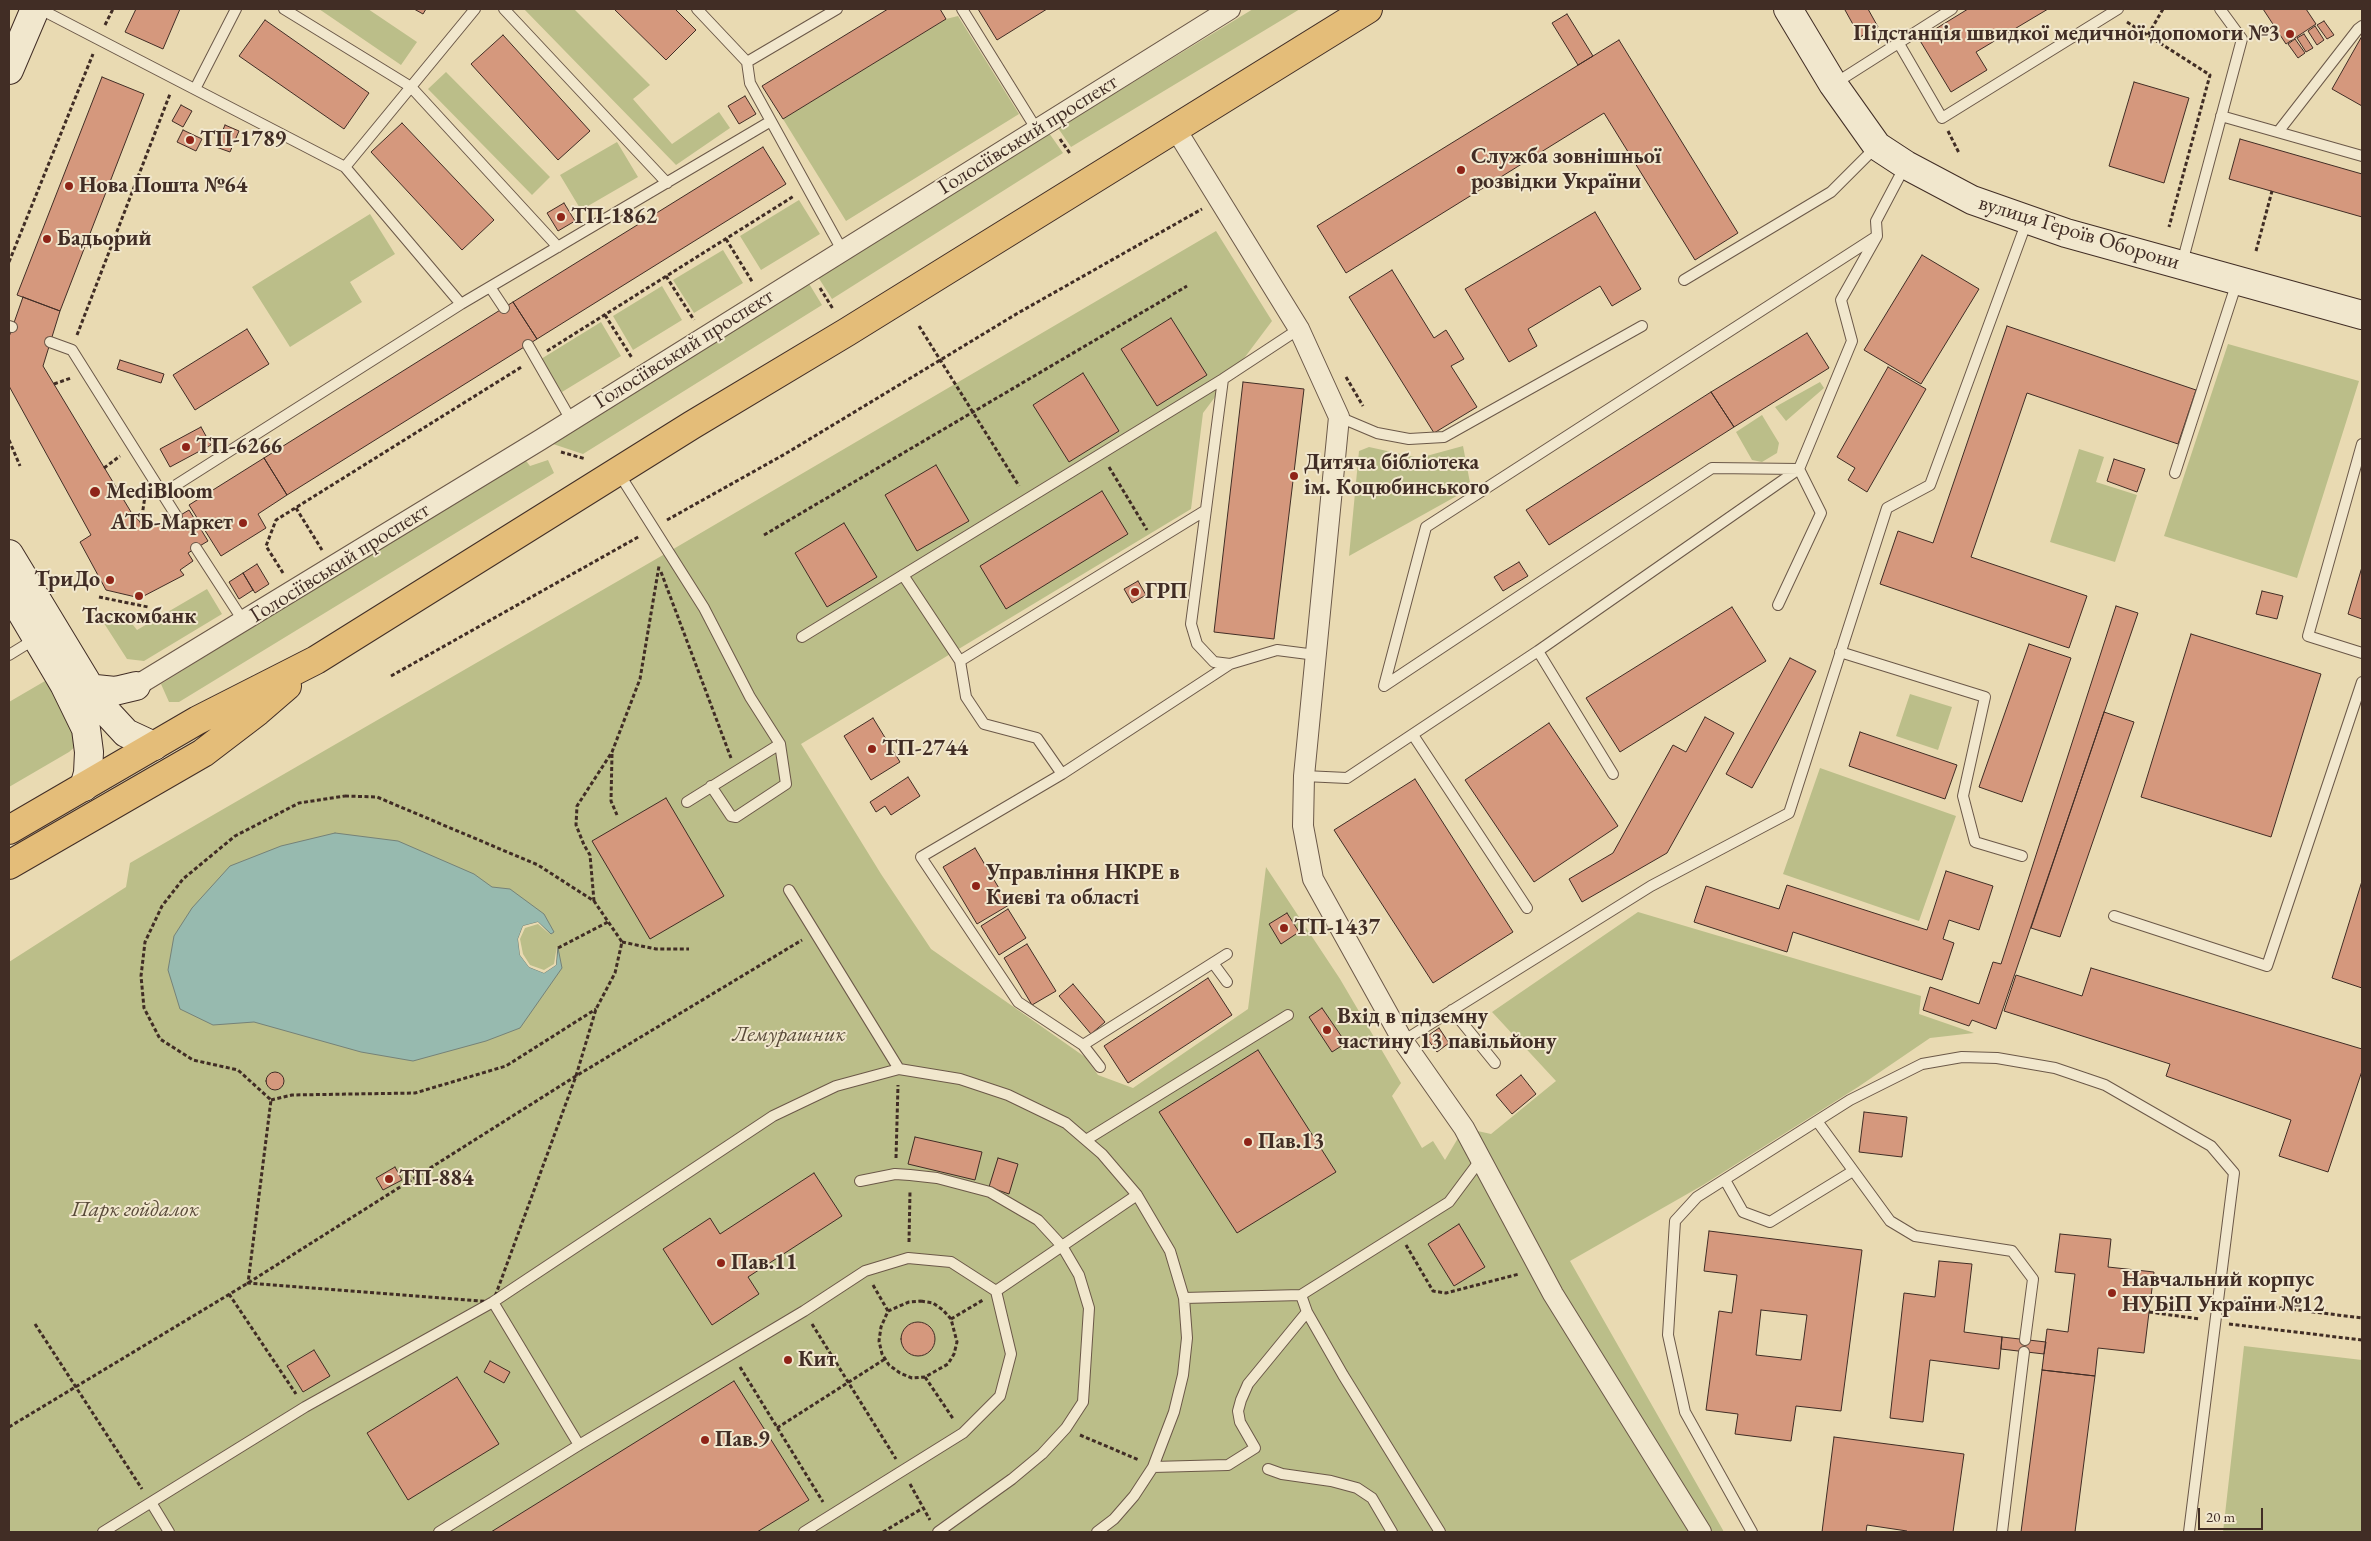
<!DOCTYPE html>
<meta charset="utf-8">
<style>
body{margin:0}
#map{position:relative;width:2371px;height:1541px;overflow:hidden;background:#e9dab2;font-family:"EB Garamond",serif}
canvas{display:block}
.frame{position:absolute;inset:0;border:10px solid #412d25;pointer-events:none}
.scale{position:absolute;left:2198px;top:1508px;width:65px;height:22px;box-sizing:border-box;border:2px solid #412d25;border-top:0;padding-left:6px;font-size:15px;line-height:18px;white-space:nowrap;color:#412d25;-webkit-text-stroke:4px #f1e7cd;paint-order:stroke}
</style>
<div id="map">
<canvas width="2371" height="1541"></canvas>
<div class="frame"></div>
<div class="scale">20 m</div>
</div>
<script>
const ctx = document.querySelector('canvas').getContext('2d');
ctx.lineJoin = 'round';
function paint(path, color) { ctx.fillStyle = color; ctx.fill(path, 'evenodd'); }
const poly = rows => new Path2D(rows.map(r => 'M' + r).join(''));
function stroke(path, color, width, dash) { ctx.strokeStyle = color; ctx.lineWidth = width; ctx.lineCap = dash ? 'butt' : 'round'; ctx.setLineDash(dash || []); ctx.stroke(path); }
function drawText(font, color, halo, rows, align = 'center') {
  ctx.font = font + ' "EB Garamond",serif'; ctx.lineWidth = 4; ctx.setLineDash([]); ctx.textBaseline = 'middle'; ctx.strokeStyle = halo; ctx.fillStyle = color; for (const [text, x, y, turn = 0] of rows) {
    ctx.save(); ctx.translate(x, y); ctx.rotate((+turn || 0) * Math.PI / 180); ctx.textAlign = isNaN(turn) ? turn : align; if (halo) ctx.strokeText(text, 0, 0); ctx.fillText(text, 0, 0); ctx.restore();
  }
}
paint(poly([
 [319,9,368,9,417,42,401,65],
 [524,9,574,9,650,85,633,99,672,144,719,112,730,128,676,165],
 [1253,9,1300,9,1071,147,1058,128],
 [958,16,1019,114,846,221,783,119,946,19],
 [446,72,550,177,532,195,428,89],
 [1049,133,1063,153,832,299,818,277],
 [617,142,638,177,581,210,560,175],
 [799,200,820,234,761,270,740,236],
 [370,214,395,254,350,282,362,302,290,347,252,287],
 [1216,231,1272,321,1203,413,1191,509,801,744,881,874,931,949,1085,1057,1098,1075,1133,1088,1248,1009,1266,867,1340,979,1401,1083,1392,1096,1422,1148,1433,1141,1445,1160,1464,1128,1491,1134,1556,1081,1492,1012,1638,912,1921,996,1919,1014,1974,1033,1930,1038,1858,1087,1703,1185,1570,1261,1724,1532,9,1532,9,962,126,887,130,863,670,551],
 [723,250,743,283,694,313,673,280],
 [808,282,822,305,583,454,547,442],
 [662,286,682,320,633,350,613,316],
 [601,322,621,356,562,392,541,359],
 [2228,344,2359,381,2297,578,2164,536],
 [1820,382,1824,388,1786,421,1775,407],
 [1762,415,1779,443,1777,453,1762,462,1752,460,1736,432],
 [1463,446,1471,488,1349,556,1359,451,1369,447,1419,458],
 [2079,449,2104,457,2096,482,2137,495,2115,562,2050,542],
 [524,458,530,466,548,460,554,473,179,702,169,702,161,684],
 [207,589,222,614,144,661,127,659,100,617,111,611,122,611,137,630],
 [45,681,73,723,76,746,69,752,9,787,9,702],
 [1910,694,1952,707,1938,750,1896,736],
 [1820,768,1956,816,1919,921,1783,874],
 [2244,1346,2362,1360,2362,1532,2223,1532]
]), '#bbbe89');
const water = poly([
 [335,833,398,841,474,874,492,887,510,889,544,914,554,932,551,934,538,922,523,926,518,939,520,955,529,967,544,973,556,965,558,948,562,968,520,1028,486,1041,413,1061,361,1052,254,1022,213,1025,180,1009,168,970,174,936,192,908,230,866,281,846,335,833]
]);
paint(water, '#97baaf');
stroke(water, '#758278', 1);
paint(poly([
 [538,922,552,936,538,924,525,928,520,939,523,954,530,965,544,970,554,964,557,946,556,965,544,973,529,967,520,955,518,939,523,926]
]), '#e9dab2');
const building = poly([
 [136,9,180,9,163,49,125,32,136,9],
 [414,9,426,9,423,14,414,9],
 [614,9,675,9,696,30,666,60,614,9],
 [888,9,940,9,946,19,783,119,762,86,888,9],
 [978,9,1047,9,997,40,978,9],
 [1846,9,1868,9,1878,27,1860,37,1845,10,1846,9],
 [1968,9,2048,9,1976,52,1987,70,1951,92,1919,39,1968,9],
 [2263,9,2306,9,2316,24,2286,44,2263,9],
 [1567,14,1593,56,1578,65,1552,23,1567,14],
 [265,20,369,93,344,129,239,56,265,20],
 [2324,21,2334,35,2327,39,2317,25,2324,21],
 [2315,26,2324,40,2317,45,2308,31,2315,26],
 [2304,34,2313,48,2306,52,2297,38,2304,34],
 [503,35,590,131,558,160,471,64,503,35],
 [2362,36,2362,106,2332,89,2362,36],
 [2295,39,2305,53,2298,58,2288,44,2295,39],
 [1619,40,1738,233,1695,260,1604,113,1346,273,1317,226,1619,40],
 [102,77,144,94,60,311,17,295,102,77],
 [2134,82,2189,98,2164,183,2109,166,2134,82],
 [745,96,756,114,739,124,728,106,745,96],
 [181,105,192,111,183,127,172,121,181,105],
 [402,123,494,220,462,250,371,152,402,123],
 [225,125,239,131,230,152,216,147,225,125],
 [183,130,202,139,196,151,177,142,183,130],
 [2240,139,2362,174,2362,217,2229,179,2240,139],
 [763,147,786,184,537,339,513,302,763,147],
 [564,203,575,221,558,231,547,213,564,203],
 [1595,212,1641,289,1612,306,1600,286,1528,329,1537,346,1509,362,1465,289,1595,212],
 [1922,255,1979,289,1921,384,1864,350,1922,255],
 [1392,270,1434,338,1446,330,1464,359,1451,366,1477,407,1434,433,1349,297,1392,270],
 [23,297,60,311,43,366,131,512,141,523,164,525,189,510,208,541,188,553,193,561,180,570,184,575,140,598,106,590,80,542,91,535,9,386,9,337,23,297],
 [513,302,537,339,287,495,264,458,513,302],
 [1171,318,1207,375,1157,406,1121,349,1171,318],
 [2007,326,2196,390,2178,444,2027,393,1971,557,2087,596,2069,648,1880,584,1898,531,1933,543,2007,326],
 [247,329,269,364,195,410,173,375,247,329],
 [1807,333,1829,368,1734,427,1711,392,1807,333],
 [120,360,164,374,161,383,117,369,120,360],
 [1888,367,1926,389,1867,492,1848,480,1855,468,1837,457,1888,367],
 [1083,373,1119,431,1069,462,1033,405,1083,373],
 [1243,382,1304,389,1274,639,1214,632,1243,382],
 [1711,392,1734,427,1549,545,1526,510,1711,392],
 [201,427,211,445,170,467,160,449,201,427],
 [264,458,287,495,258,514,266,528,221,556,189,505,264,458],
 [2114,459,2145,469,2137,492,2107,481,2114,459],
 [936,465,969,521,917,551,885,495,936,465],
 [1102,491,1128,534,1006,609,980,566,1102,491],
 [844,523,877,577,827,607,795,553,844,523],
 [1519,562,1528,576,1503,591,1494,577,1519,562],
 [257,564,269,584,255,593,243,573,257,564],
 [2362,567,2362,619,2348,614,2362,567],
 [243,573,253,590,239,599,229,582,243,573],
 [1138,581,1146,595,1132,603,1124,589,1138,581],
 [2262,591,2283,596,2277,619,2256,614,2262,591],
 [2116,606,2138,613,1996,1029,1972,1020,1969,1026,1923,1010,1930,987,1979,1004,1993,962,2001,964,2116,606],
 [1732,607,1766,661,1620,752,1586,698,1732,607],
 [2191,634,2321,674,2271,837,2141,797,2191,634],
 [2029,644,2071,658,2022,802,1979,787,2029,644],
 [1790,658,1816,671,1752,788,1726,774,1790,658],
 [2104,712,2134,722,2060,937,2031,928,2104,712],
 [1705,717,1734,733,1667,853,1582,902,1569,879,1613,853,1673,745,1686,752,1705,717],
 [873,718,900,762,871,780,844,736,873,718],
 [1549,723,1618,826,1534,882,1465,780,1549,723],
 [1860,732,1957,765,1945,799,1849,766,1860,732],
 [908,777,920,796,891,815,885,806,876,812,870,802,908,777],
 [1415,779,1513,932,1433,983,1334,830,1415,779],
 [666,798,724,896,650,939,592,841,666,798],
 [975,848,1009,905,977,924,943,867,975,848],
 [1946,871,1993,886,1979,930,1949,920,1943,939,1954,943,1942,980,1793,932,1787,952,1694,922,1706,886,1779,909,1787,885,1927,930,1946,871],
 [2362,881,2362,988,2332,978,2362,881],
 [1008,909,1026,938,999,955,981,926,1008,909],
 [1287,913,1299,932,1281,944,1269,924,1287,913],
 [1027,944,1056,991,1032,1005,1004,958,1027,944],
 [2091,968,2362,1049,2362,1071,2328,1172,2279,1156,2291,1120,2166,1076,2170,1064,2004,1011,2016,975,2082,996,2091,968],
 [1208,978,1232,1015,1128,1083,1104,1046,1208,978],
 [1073,984,1105,1022,1091,1034,1059,996,1073,984],
 [1322,1008,1346,1043,1332,1052,1309,1017,1322,1008],
 [1439,1028,1449,1043,1437,1052,1426,1037,1439,1028],
 [1258,1050,1336,1172,1237,1233,1159,1112,1258,1050],
 '266 1081a9 9 0 1 1 18 0a9 9 0 1 1-18 0Z',
 [1521,1075,1536,1094,1512,1114,1496,1095,1521,1075],
 [1864,1112,1907,1117,1902,1157,1859,1152,1864,1112],
 [915,1137,982,1152,975,1180,908,1164,915,1137],
 [998,1158,1018,1164,1009,1194,989,1187,998,1158],
 [395,1167,402,1180,383,1190,376,1178,395,1167],
 [814,1173,842,1216,748,1277,759,1294,712,1325,663,1249,710,1218,720,1234,814,1173],
 [1459,1224,1485,1267,1454,1286,1428,1244,1459,1224],
 [1709,1231,1862,1250,1841,1411,1796,1406,1791,1441,1735,1434,1738,1414,1706,1410,1719,1311,1732,1313,1737,1275,1704,1271,1709,1231],
 [1761,1310,1807,1315,1801,1360,1756,1355,1761,1310],
 [2060,1234,2111,1239,2108,1267,2154,1272,2144,1353,2098,1348,2095,1376,2042,1370,2047,1329,2068,1332,2075,1274,2055,1272,2060,1234],
 [1939,1261,1972,1264,1964,1332,2002,1337,1999,1369,1930,1360,1923,1422,1890,1418,1904,1293,1935,1297,1939,1261],
 '901 1339a17 17 0 1 1 34 0a17 17 0 1 1-34 0Z',
 [2002,1337,2046,1342,2044,1354,2001,1349,2002,1337],
 [314,1350,330,1376,303,1392,287,1366,314,1350],
 [490,1361,510,1372,504,1383,484,1372,490,1361],
 [2042,1370,2095,1376,2075,1532,2021,1532,2042,1370],
 [457,1377,499,1444,408,1500,367,1433,457,1377],
 [734,1381,809,1500,757,1532,491,1532,734,1381],
 [1834,1437,1964,1454,1953,1532,1907,1532,1907,1531,1867,1525,1866,1532,1822,1532,1834,1437]
]);
paint(building, '#d5987d');
stroke(building, '#412d25', 1);
const lane = poly([
 [40,9,345,167,461,304],
 [284,9,411,87,558,247],
 [504,9,667,183],
 [697,9,747,62,750,83,842,250],
 [962,9,1037,130],
 [1898,42,1942,118,2118,9],
 [747,62,837,9],
 [1834,84,1952,9],
 [195,89,236,9],
 [2221,116,2362,156],
 [2278,132,2358,29,2362,26],
 [345,167,475,9],
 [2182,263,2242,39,2220,9],
 [1684,280,1831,192,1877,146],
 [490,287,504,308],
 [9,326,12,327],
 [50,342,72,350,177,517],
 [528,345,571,420],
 [1223,379,1191,624,1197,644,1214,662,1230,664,1277,650,1316,655],
 [1339,417,1377,433,1409,439,1444,437,1642,326],
 [2362,444,2308,636,2362,653],
 [618,472,704,608,750,697,780,744,786,784,736,817,731,816,711,786],
 [2175,473,2237,282],
 [162,494,461,304,771,121],
 [196,548,244,622],
 [903,575,960,661,966,697,984,724,1037,738,1062,774],
 [1778,605,1821,513,1799,469,1712,468,1384,686,1426,527,1877,236],
 [802,637,1223,379,1299,329],
 [1538,651,1613,774],
 [1840,652,1985,697,1963,796,1975,842,2022,856],
 [9,655,35,639],
 [960,661,1206,510],
 [1413,735,1527,908],
 [1304,776,1347,778,1538,651,1799,469,1852,341,1841,300,1877,236,1876,221,1905,166],
 [687,802,780,744],
 [789,890,899,1069],
 [2114,916,2267,966,2362,682],
 [1227,954,1083,1045,1018,1002,921,857,1062,774,1230,664],
 [1213,963,1227,982],
 [1452,1010,1495,1063],
 [1403,1041,1651,886,1789,813,1887,508,1930,485,2027,221],
 [1083,1045,1100,1067],
 [1817,1121,1890,1221,1915,1236,2012,1251,2033,1279,2025,1340],
 [1086,1140,1288,1015],
 [1725,1180,1743,1212,1770,1222,1853,1171],
 [860,1181,895,1174,910,1175,937,1178,990,1192,1038,1220,1062,1246,1079,1275,1089,1308,1083,1402,1066,1428,1042,1454,1012,1479,938,1532],
 [996,1291,1137,1195],
 [1301,1295,1307,1312,1343,1375,1440,1532],
 [1184,1298,1301,1295,1449,1202,1481,1159],
 [493,1302,579,1445],
 [1153,1467,1228,1465,1255,1448,1240,1422,1238,1411,1241,1400,1248,1384,1307,1312],
 [1268,1469,1282,1474,1331,1481,1357,1488,1372,1498,1392,1532],
 [152,1504,169,1532],
 [103,1532,305,1407,493,1302,773,1116,836,1086,899,1069,960,1079,1008,1095,1066,1123,1102,1154,1137,1195,1170,1251,1184,1298,1187,1338,1183,1375,1174,1412,1153,1467,1134,1496,1114,1519,1097,1532],
 [439,1532,579,1445,804,1311,865,1271,908,1258,951,1262,996,1291,1011,1354,1000,1396,963,1433,804,1532],
 [1752,1532,1685,1412,1668,1335,1675,1221,1697,1197,1850,1100,1922,1064,1962,1057,1997,1058,2055,1068,2105,1085,2211,1146,2234,1173,2189,1532],
 [2002,1532,2024,1352]
]);
const street = poly([
 [1175,128,1299,329,1339,417,1304,776,1303,826,1313,879,1403,1041,1464,1128,1553,1294,1701,1532],
 [136,686,540,440,1230,9]
]);
const secondary = poly([
 [1788,9,1833,84,1877,146,1906,165,1972,200,2066,233,2362,315],
 [9,70,35,9],
 [9,554,101,706,126,733,154,746],
 [9,591,64,684,86,729,89,752,88,773,84,787],
 [76,687,115,691,136,686]
]);
const highway = poly([
 [9,830,198,720,316,660,692,425,847,332,1368,9],
 [9,865,203,753,258,711,287,686]
]);
stroke(lane, '#6b5848', 12);
stroke(street, '#6b5848', 22);
stroke(secondary, '#412d25', 30);
stroke(highway, '#412d25', 30);
stroke(poly([
 [2127,22,2210,75,2169,227],
 [105,25,113,9],
 [2148,35,2163,9],
 [1948,131,1959,153],
 [1060,139,1071,155],
 [726,239,753,283],
 [2256,251,2272,191],
 [9,262,93,54],
 [666,276,694,320],
 [820,288,833,309],
 [605,315,632,358],
 [919,326,1019,486],
 [77,335,170,94],
 [547,351,794,196],
 [1346,377,1363,406],
 [54,384,71,378],
 [9,440,20,466],
 [561,452,586,459],
 [1109,467,1147,530],
 [104,468,120,456],
 [296,508,322,550],
 [667,520,785,454,1018,313,1202,209],
 [141,523,145,496],
 [764,535,1187,286],
 [661,572,731,758],
 [283,573,266,546,276,520,523,366],
 [99,597,148,607],
 [391,676,640,536],
 [612,754,611,801,617,815],
 [345,796,377,797,538,865,594,901,622,942,615,973,596,1009,576,1076,493,1302,248,1283,271,1100,238,1070,193,1060,160,1039,144,1008,141,976,145,942,162,906,183,879,235,836,299,803,345,796],
 [594,901,590,855,584,845,576,825,577,806,612,752,640,679,659,566],
 [622,942,656,949,689,949],
 [558,948,608,922],
 [271,1100,292,1095,415,1093,506,1066,596,1009],
 [896,1158,898,1085],
 [909,1242,910,1191],
 [1406,1245,1433,1291,1446,1293,1519,1274],
 [873,1285,888,1311],
 [229,1294,296,1394],
 [921,1301,933,1303,943,1310,951,1319,957,1342,954,1354,948,1364,925,1377,912,1378,900,1373,889,1365,882,1354,879,1341,881,1327,888,1311,909,1302,921,1301],
 [2234,1302,2362,1318],
 [2149,1312,2200,1319],
 [951,1319,983,1300],
 [35,1324,142,1489],
 [812,1324,896,1459],
 [2229,1324,2362,1340],
 [740,1367,823,1502],
 [925,1377,954,1420],
 [9,1427,248,1283,576,1076,802,940],
 [777,1428,885,1359],
 [1080,1435,1139,1460],
 [910,1484,930,1520],
 [883,1532,923,1508]
]), '#412d25', 3, [4, 2.5]);
stroke(lane, '#f1e7cd', 10);
stroke(street, '#f1e7cd', 20);
stroke(secondary, '#f1e7cd', 28);
stroke(highway, '#e4bd79', 28);
for (const [x, y, r, color] of [
 [2290,34,5,"#8f2418"],
 [190,140,5,"#8f2418"],
 [1461,170,5,"#8f2418"],
 [69,186,5,"#8f2418"],
 [561,217,5,"#8f2418"],
 [47,239,5,"#8f2418"],
 [186,447,5,"#8f2418"],
 [1294,476,5,"#8f2418"],
 [95,492,6,"#8f2418"],
 [243,523,5,"#8f2418"],
 [110,580,5,"#8f2418"],
 [1135,592,5,"#8f2418"],
 [139,596,5,"#8f2418"],
 [872,749,5,"#8f2418"],
 [976,886,5,"#8f2418"],
 [1284,928,5,"#8f2418"],
 [1327,1030,5,"#8f2418"],
 [1248,1142,5,"#8f2418"],
 [389,1179,5,"#8f2418"],
 [721,1263,5,"#8f2418"],
 [2112,1293,5,"#8f2418"],
 [788,1360,5,"#8f2418"],
 [705,1440,5,"#8f2418"]
]) { const dot = new Path2D(); dot.arc(x, y, r, 0, 2 * Math.PI); ctx.fillStyle = color; ctx.fill(dot); stroke(dot, '#f1e7cd', 2); }
drawText('bold 22px', '#412d25', '#f1e7cd', [
 ["Підстанція швидкої медичної допомоги №3",2280,34,"right"],
 ["ТП-1789",200,140],
 ["Служба зовнішньої",1471,157],
 ["розвідки України",1471,182],
 ["Нова Пошта №64",79,186],
 ["ТП-1862",571,217],
 ["Бадьорий",57,239],
 ["ТП-6266",196,447],
 ["Дитяча бібліотека",1304,463],
 ["ім. Коцюбинського",1304,488],
 ["MediBloom",106,492],
 ["АТБ-Маркет",233,523,"right"],
 ["ТриДо",100,580,"right"],
 ["ГРП",1145,592],
 ["Таскомбанк",139,617,"center"],
 ["ТП-2744",882,749],
 ["Управління НКРЕ в",986,873],
 ["Києві та області",986,898],
 ["ТП-1437",1294,928],
 ["Вхід в підземну",1337,1017],
 ["частину 13 павільйону",1337,1042],
 ["Пав.13",1258,1142],
 ["ТП-884",399,1179],
 ["Пав.11",731,1263],
 ["Навчальний корпус",2122,1280],
 ["НУБіП України №12",2122,1305],
 ["Кит",798,1360],
 ["Пав.9",715,1440]
], 'left');
drawText('22px', '#412d25', '#f1e7cd', [
 ["Голосіївський проспект",1028,135,-32],
 ["вулиця Героїв Оборони",2079,233,17],
 ["Голосіївський проспект",684,349,-32],
 ["Голосіївський проспект",340,563,-32]
]);
drawText('italic 22px', '#594a39', '#f1e7cd', [
 ["Лемурашник",789,1035],
 ["Парк гойдалок",135,1210]
]);
</script>
